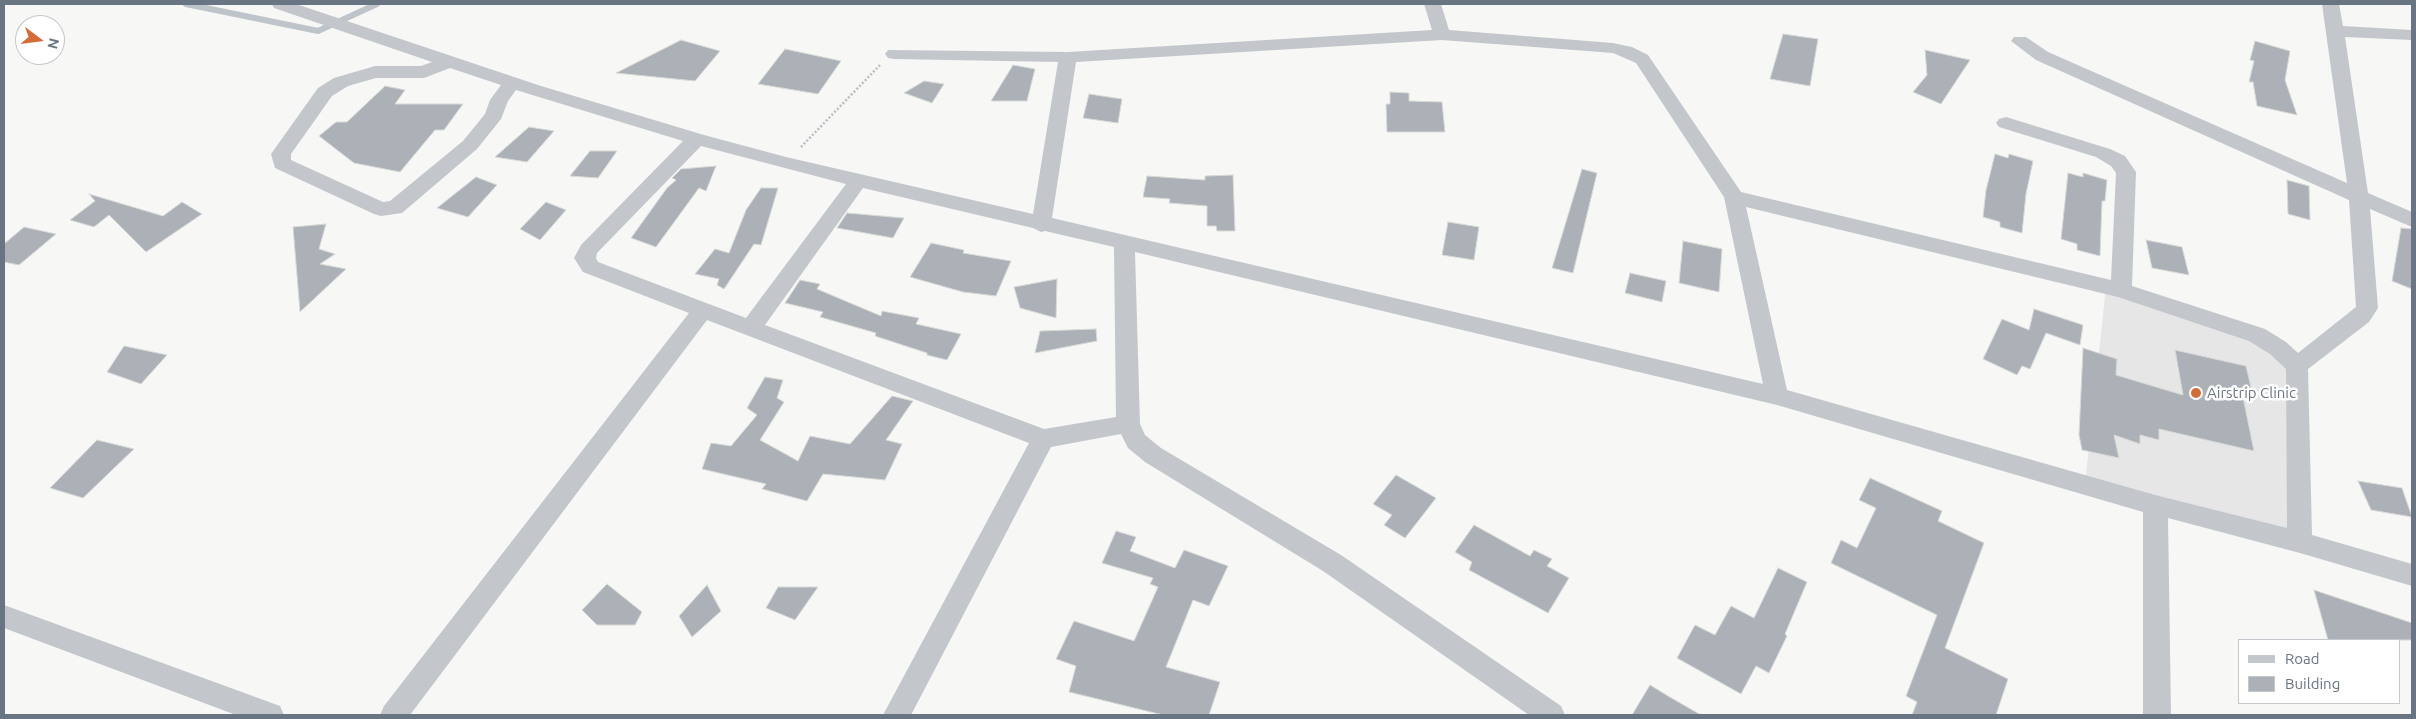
<!DOCTYPE html>
<style>
body{margin:0}
#map{position:relative;width:2416px;height:719px;overflow:hidden;background:#f7f7f5;font-family:Ubuntu,sans-serif}
canvas{display:block}
.frame{position:absolute;inset:0;border:5px solid #697583;pointer-events:none}
.legend{position:absolute;left:2238px;top:639px;width:162px;height:65px;box-sizing:border-box;background:#fff;border:1px solid #c3c8cd;margin:0;padding:6px 9px;list-style:none;font-size:15px;color:#697583}
.legend li{display:flex;align-items:center;gap:10px;height:25px}
.legend b{width:25px;border:1px solid #c3c8cd}
.north{position:absolute;left:15px;top:15px;width:50px;height:50px;box-sizing:border-box;background:#fff;border:1px solid #c3c8cd;border-radius:50%;rotate:105deg;font-size:14px;font-weight:700;line-height:20px;text-align:center;color:#697583}
.north::after{content:'';display:block;margin:auto;width:18px;height:22px;background:#d56c37;clip-path:polygon(50% 0,100% 100%,50% 72%,0 100%)}
</style>
<div id="map">
<canvas width="2416" height="719"></canvas>
<div class="frame"></div>
<ul class="legend">
<li><b style="height:6px;background:#c3c6ca"></b>Road</li>
<li><b style="height:14px;background:#abb1b7"></b>Building</li>
</ul>
<div class="north">N</div>
</div>
<script>
const ctx = document.querySelector('canvas').getContext('2d');
ctx.lineJoin = 'round';
function paint(path, color) { ctx.fillStyle = color; ctx.fill(path, 'evenodd'); }
const poly = rows => new Path2D(rows.map(r => 'M' + r).join(''));
function stroke(path, color, width, dash) { ctx.strokeStyle = color; ctx.lineWidth = width; ctx.lineCap = dash ? 'butt' : 'round'; ctx.setLineDash(dash || []); ctx.stroke(path); }
function drawText(font, color, halo, rows, align = 'center') {
  ctx.font = font + ' Ubuntu,sans-serif'; ctx.lineWidth = 5; ctx.setLineDash([]); ctx.textBaseline = 'middle'; ctx.strokeStyle = halo; ctx.fillStyle = color; for (const [text, x, y, turn = 0] of rows) {
    ctx.save(); ctx.translate(x, y); ctx.rotate((+turn || 0) * Math.PI / 180); ctx.textAlign = isNaN(turn) ? turn : align; if (halo) ctx.strokeText(text, 0, 0); ctx.fillText(text, 0, 0); ctx.restore();
  }
}
paint(poly([
 [2106,287,2257,335,2297,366,2300,542,2085,485]
]), '#e5e6e5');
stroke(poly([
 [186,4,318,31,377,4]
]), '#bdc5cb', 6);
const building = poly([
 [1783,34,1818,39,1810,86,1770,79,1783,34],
 [681,40,720,51,695,81,616,73,681,40],
 [2255,41,2290,51,2285,80,2297,115,2257,106,2253,82,2249,82,2254,61,2250,60,2255,41],
 [785,49,841,61,818,94,758,84,785,49],
 [1925,50,1970,60,1941,104,1913,92,1927,75,1925,50],
 [1013,65,1035,69,1027,101,991,101,1013,65],
 [924,81,944,84,932,103,904,93,924,81],
 [385,86,405,90,395,104,463,104,444,130,435,130,400,172,354,163,319,136,336,122,347,122,385,86],
 [1390,92,1409,93,1409,101,1442,102,1445,132,1387,132,1386,104,1390,104,1390,92],
 [1089,94,1122,99,1118,123,1083,118,1089,94],
 [529,127,554,131,527,162,495,157,529,127],
 [590,151,617,151,598,178,570,176,590,151],
 [1995,154,2008,158,2009,154,2033,161,2026,194,2022,233,2000,227,2000,222,1983,217,1986,190,1995,154],
 [716,166,706,191,699,188,656,247,631,238,667,188,676,180,672,178,681,169,716,166],
 [1582,169,1597,173,1573,273,1552,268,1582,169],
 [2068,173,2083,177,2083,173,2107,180,2105,201,2102,201,2100,256,2077,250,2077,244,2061,239,2068,173],
 [1233,175,1235,231,1217,231,1216,226,1207,226,1207,206,1169,203,1170,199,1143,197,1147,176,1205,180,1205,176,1233,175],
 [476,177,497,185,468,217,437,208,476,177],
 [2287,180,2309,186,2310,220,2288,214,2287,180],
 [761,188,778,188,761,245,754,244,724,289,717,285,719,279,695,274,715,249,729,253,746,210,761,188],
 [89,194,163,216,182,202,202,214,146,252,109,215,94,227,70,220,95,201,89,194],
 [546,202,566,210,540,240,520,229,546,202],
 [847,213,904,218,893,238,837,228,847,213],
 [1448,222,1479,227,1474,260,1442,255,1448,222],
 [326,224,319,249,335,254,320,264,346,269,300,312,293,227,326,224],
 [24,227,56,234,19,265,4,262,4,244,24,227],
 [2401,228,2412,229,2412,289,2392,281,2401,228],
 [2146,240,2182,247,2189,275,2152,268,2146,240],
 [1683,241,1722,249,1719,292,1679,283,1683,241],
 [931,243,964,250,963,253,1011,261,996,296,963,292,910,277,931,243],
 [1630,273,1666,281,1662,302,1625,293,1630,273],
 [1057,279,1056,318,1020,308,1014,287,1057,279],
 [800,280,820,284,817,289,881,316,882,311,919,318,916,324,961,334,947,360,927,355,927,353,875,336,876,333,820,317,823,312,785,303,800,280],
 [2034,309,2083,325,2080,345,2046,333,2030,369,2022,366,2017,375,1983,359,2002,319,2029,330,2034,309],
 [1096,329,1097,341,1035,353,1040,331,1096,329],
 [124,346,167,355,141,384,107,372,124,346],
 [2083,348,2117,359,2116,375,2183,395,2175,350,2246,366,2254,400,2243,397,2254,451,2159,429,2159,440,2140,435,2140,444,2114,435,2119,458,2082,450,2079,435,2083,348],
 [765,377,783,380,777,398,784,402,760,440,798,461,810,436,850,444,892,396,913,401,886,440,902,444,885,480,823,474,807,501,762,489,766,484,702,469,711,443,731,446,757,415,747,408,765,377],
 [97,440,134,449,83,498,50,488,97,440],
 [1396,475,1436,498,1405,538,1384,525,1392,515,1373,504,1396,475],
 [1870,478,1942,511,1938,521,1984,543,1945,648,2008,679,1996,715,1912,715,1917,702,1906,696,1937,615,1831,563,1841,540,1857,548,1876,508,1859,500,1870,478],
 [2358,481,2402,488,2412,517,2371,510,2358,481],
 [1474,525,1530,556,1534,550,1552,559,1547,566,1569,578,1548,613,1469,570,1472,562,1455,552,1474,525],
 [1116,531,1136,537,1130,551,1175,568,1184,550,1228,566,1209,606,1193,600,1166,667,1220,682,1209,715,1163,715,1069,692,1076,666,1056,659,1074,621,1134,641,1158,587,1150,584,1153,578,1102,563,1116,531],
 [1778,568,1807,582,1785,634,1787,636,1769,673,1756,666,1741,694,1677,658,1695,625,1715,635,1731,606,1754,618,1778,568],
 [607,584,642,612,635,625,597,625,582,610,607,584],
 [707,585,721,611,692,637,679,616,707,585],
 [778,587,818,587,795,620,766,608,778,587],
 [2314,590,2412,623,2412,640,2328,640,2314,590],
 [1650,685,1668,696,1701,715,1632,715,1650,685]
]);
paint(building, '#abb1b7');
stroke(building, '#d9d9d7', 1);
stroke(poly([
 [801,147,880,65]
]), '#bbbdc0', 2.5, [2, 2]);
paint(poly([
 [272,4,296,4,541,86,704,135,786,157,1033,214,1058,62,894,59,888,58,885,54,888,50,1068,52,1432,30,1424,4,1441,4,1449,30,1613,43,1632,47,1648,55,1741,192,2111,280,2116,173,2111,166,2096,157,1999,127,1996,123,1999,119,2006,117,2110,149,2125,156,2136,172,2132,286,2265,329,2286,342,2298,353,2356,307,2349,200,2036,60,2011,41,2014,37,2026,37,2048,52,2347,183,2322,4,2339,4,2343,26,2412,30,2412,40,2345,37,2368,193,2412,212,2412,227,2370,209,2378,308,2369,322,2308,369,2312,535,2412,564,2412,586,2300,553,2168,518,2171,715,2143,715,2143,512,1777,405,1135,252,1140,424,1145,435,1161,448,1341,555,1561,706,1565,715,1529,715,1323,571,1145,462,1128,448,1121,434,1051,447,911,715,883,715,1029,443,707,320,410,715,380,715,384,706,689,313,583,272,574,258,581,245,683,141,516,90,508,101,501,119,477,149,402,213,381,216,374,214,275,168,271,154,318,88,334,78,375,66,421,66,432,62,274,8,272,4],
 [1442,40,1613,53,1636,63,1724,197,1763,384,1052,218,1076,62,1442,40],
 [450,68,501,85,490,100,485,114,463,141,390,201,383,202,291,160,291,154,332,96,348,86,376,78,424,78,450,68],
 [701,146,846,184,746,318,598,262,596,258,597,253,701,146],
 [863,188,1033,228,1041,232,1045,231,1114,247,1116,417,1044,429,765,325,863,188],
 [1746,207,2118,297,2249,341,2270,354,2286,369,2287,528,2155,495,1787,390,1746,207],
 [4,605,280,706,284,715,236,715,4,628,4,605]
]), '#c3c6ca');
for (const [x, y, r, color] of [
 [2196,393,6,"#d56c37"]
]) { const dot = new Path2D(); dot.arc(x, y, r, 0, 2 * Math.PI); ctx.fillStyle = color; ctx.fill(dot); stroke(dot, '#fff', 2); }
drawText('15px', '#697583', '#fff', [
 ["Airstrip Clinic",2207,393]
], 'left');
</script>
